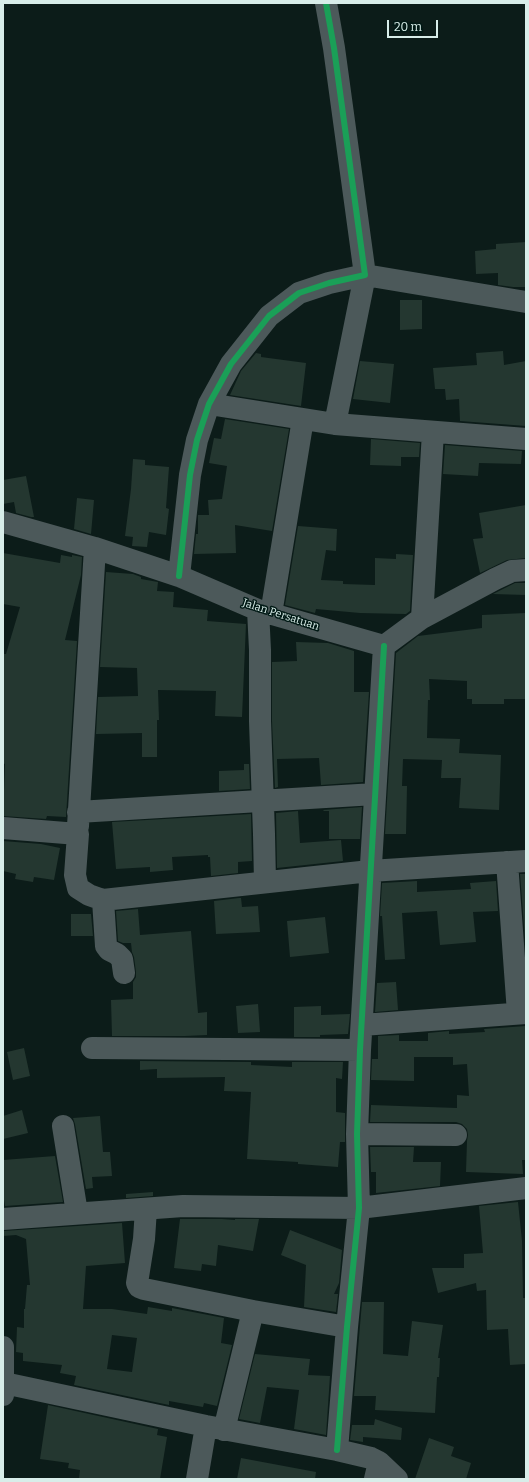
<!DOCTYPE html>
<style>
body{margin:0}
#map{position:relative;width:529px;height:1482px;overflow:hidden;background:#0c1c19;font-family:Bitter,serif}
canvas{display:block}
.frame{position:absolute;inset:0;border:4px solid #d8ede9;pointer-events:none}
.scale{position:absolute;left:387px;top:20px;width:51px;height:18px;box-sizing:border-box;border:2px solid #d8ede9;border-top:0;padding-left:5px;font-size:12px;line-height:14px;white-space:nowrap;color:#d8ede9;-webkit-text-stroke:3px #001915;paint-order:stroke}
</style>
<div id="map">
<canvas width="529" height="1482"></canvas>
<div class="frame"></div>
<div class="scale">20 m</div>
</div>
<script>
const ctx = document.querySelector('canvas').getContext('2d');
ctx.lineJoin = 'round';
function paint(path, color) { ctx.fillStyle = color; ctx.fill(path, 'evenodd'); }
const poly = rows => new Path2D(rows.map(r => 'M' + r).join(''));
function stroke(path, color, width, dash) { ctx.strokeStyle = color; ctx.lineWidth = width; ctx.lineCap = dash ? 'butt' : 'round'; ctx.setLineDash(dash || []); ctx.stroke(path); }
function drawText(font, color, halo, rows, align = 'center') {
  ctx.font = font + ' Bitter,serif'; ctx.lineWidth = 3; ctx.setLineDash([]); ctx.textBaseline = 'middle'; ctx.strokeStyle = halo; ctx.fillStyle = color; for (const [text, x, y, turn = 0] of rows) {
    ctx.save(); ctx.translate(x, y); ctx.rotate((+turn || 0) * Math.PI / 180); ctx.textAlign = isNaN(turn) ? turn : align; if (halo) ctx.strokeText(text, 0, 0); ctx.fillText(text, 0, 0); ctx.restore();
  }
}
paint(poly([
 [526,242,526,287,513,287,498,285,498,273,476,274,475,251,496,249,496,244],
 [400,300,422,300,422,329,400,330],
 [503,351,504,365,526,361,526,426,460,421,459,399,446,400,445,389,435,389,433,368,477,365,476,353],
 [256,353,261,354,261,357,306,363,301,406,230,395,241,371],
 [360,361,394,364,390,403,353,399],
 [225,419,289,429,272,531,235,525,236,553,194,554,196,534,198,534,198,515,209,515,208,500,222,499,227,466,209,463,214,438,221,439],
 [371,439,420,443,419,457,401,457,401,466,370,465],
 [445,445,522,451,521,464,479,463,478,476,443,474],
 [133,459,145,460,145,465,169,467,166,508,169,509,166,535,149,532,147,547,132,546,133,537,125,536,131,489],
 [26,476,34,517,31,517,16,513,14,502,3,504,3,480],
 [77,498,94,500,91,534,74,529],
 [526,505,526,558,507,560,480,573,473,539,483,538,479,513],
 [298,526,337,529,336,551,326,550,321,580,343,581,343,584,375,585,375,558,396,559,396,554,413,555,410,611,406,614,360,613,316,609,315,613,285,605],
 [3,553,60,563,61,555,72,557,72,555,82,557,81,575,65,640,77,641,66,817,47,816,46,819,3,816,5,764,3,763,3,654,6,654,20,607,3,604],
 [106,572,133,574,141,577,141,579,158,582,157,591,174,592,173,607,208,610,207,621,246,624,242,717,215,716,216,691,158,690,159,720,157,720,157,757,142,757,142,733,96,734,98,697,138,696,137,668,100,667],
 [515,583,526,583,526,595,493,594],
 [526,613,525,699,504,699,504,704,472,704,472,699,467,699,467,681,429,679,430,700,428,700,427,738,460,739,459,753,501,755,499,810,459,808,461,778,441,778,442,760,403,759,402,786,407,786,406,834,385,834,396,653,418,636,482,628,482,615],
 [296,642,328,643,354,651,354,692,369,692,363,782,321,785,319,758,277,759,278,787,275,788,272,721,272,662,297,661],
 [244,764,249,764,250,789,219,791,219,771,244,770],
 [362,807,360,839,329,839,329,811,324,811,323,810],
 [298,811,300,843,341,840,343,861,277,868,276,813],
 [251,814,252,861,238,862,238,873,211,876,210,857,208,857,208,855,172,857,173,870,150,872,150,867,116,869,112,822],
 [3,841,41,844,60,848,54,880,34,877,33,882,15,879,16,874,3,871],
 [520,874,526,874,526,951],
 [417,881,417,892,471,889,470,883,496,881,498,911,473,912,476,942,440,945,437,911,402,913,405,959,385,960,382,916,380,916,382,883],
 [239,898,241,898,242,907,258,906,260,932,216,934,214,901],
 [138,909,140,935,191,931,198,1013,207,1012,207,1035,185,1036,112,1036,111,1000,133,999,133,982,136,977,136,972,134,957,132,952,131,943,123,943,118,941,116,911],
 [71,914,91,914,93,936,71,936],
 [325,917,329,953,290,957,287,921],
 [396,982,398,1010,375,1012,377,983],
 [258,1004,260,1032,238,1033,236,1006],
 [321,1006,321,1015,350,1014,348,1034,320,1035,320,1037,294,1037,294,1007],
 [526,1026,526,1160,522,1160,523,1174,466,1172,467,1141,468,1135,467,1129,462,1124,456,1122,370,1122,371,1105,457,1108,457,1095,469,1096,467,1064,453,1065,453,1057,414,1057,414,1081,371,1080,372,1059,378,1059,378,1036,399,1035,399,1041,428,1041,428,1033,449,1031,449,1034,485,1032,484,1029],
 [24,1048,30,1076,13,1080,7,1052],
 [140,1061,251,1062,251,1065,292,1067,292,1062,343,1062,342,1079,336,1078,336,1112,345,1113,345,1142,340,1142,338,1167,298,1164,298,1162,247,1159,251,1092,224,1091,225,1077,157,1078,157,1069,140,1070],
 [22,1110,28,1133,3,1139,3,1116],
 [100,1116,103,1152,110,1152,112,1176,92,1177,93,1188,86,1189,75,1124,73,1118],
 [370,1147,414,1147,413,1162,441,1162,440,1186,376,1193,376,1172,371,1172],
 [55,1156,63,1202,5,1206,3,1194,3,1160],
 [153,1192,153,1196,126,1198,126,1194],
 [518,1202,522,1241,523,1298,526,1298,526,1364,510,1365,508,1329,487,1330,486,1290,477,1291,476,1283,438,1293,432,1268,464,1268,464,1254,483,1253,479,1206],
 [180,1219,222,1219,235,1220,235,1219,259,1219,253,1251,218,1245,216,1266,202,1264,201,1271,174,1268],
 [122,1223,125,1263,86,1266,83,1309,112,1309,147,1314,148,1307,172,1311,172,1308,224,1318,221,1343,232,1345,217,1406,204,1403,203,1407,169,1401,169,1405,74,1385,76,1376,60,1373,62,1365,23,1361,23,1353,16,1352,17,1327,24,1328,24,1309,25,1309,27,1285,30,1285,26,1239,16,1235,3,1236,3,1231],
 [112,1335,137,1338,132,1372,107,1369],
 [290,1230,342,1250,339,1283,334,1294,338,1294,336,1312,304,1307,306,1265,281,1255],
 [362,1302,384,1302,383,1354,408,1356,412,1321,443,1325,438,1358,440,1358,439,1377,437,1377,435,1413,375,1410,376,1396,354,1396],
 [255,1354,310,1359,308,1375,330,1376,326,1435,294,1429,299,1390,267,1387,260,1423,239,1419],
 [48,1405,158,1429,157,1435,167,1437,160,1479,79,1479,80,1470,68,1468,69,1463,40,1459],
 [375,1419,402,1428,401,1440,363,1437,363,1442,350,1440,352,1425,374,1425],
 [429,1438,454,1447,451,1456,471,1463,466,1479,415,1479],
 [241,1458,316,1472,315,1479,237,1479]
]), '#243730');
stroke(poly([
 [209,404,335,424,526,439],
 [335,424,365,275,526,302],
 [3,522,95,548,179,576,258,610,384,646],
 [179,576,190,475,197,440,209,404,231,364,269,316,299,293,329,283,365,275,334,48,326,3],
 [258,610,260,650,260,721,264,834,265,882],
 [271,614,303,419],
 [422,618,433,432],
 [384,646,422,618,495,579,512,571,526,570],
 [78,812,375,794],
 [78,826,95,548],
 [3,828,78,834,75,875,78,888,89,895,103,900,370,871,526,861],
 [507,862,518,1013],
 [103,900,106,946,109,950,117,954,122,959,124,973],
 [362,1025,526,1013],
 [92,1048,360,1050],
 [63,1126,77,1213],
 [357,1134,456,1135],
 [146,1209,144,1239,137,1283,139,1287,144,1289,253,1311],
 [3,1219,183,1206,359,1208,526,1188],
 [3,1347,3,1395],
 [4,1383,206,1426,337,1450,371,1458,379,1462,375,1479],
 [224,1430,253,1311,347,1327],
 [337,1450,347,1327,359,1208,357,1134,360,1050,384,646],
 [379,1462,397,1479],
 [197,1479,206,1426]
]), '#4c595a', 22);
stroke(poly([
 [179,576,190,475,197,440,209,404,231,364,269,316,299,293,329,283,365,275,334,48,326,3],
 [337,1450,347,1327,359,1208,357,1134,360,1050,384,646]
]), '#1a9f57', 6);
drawText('11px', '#d8ede9', '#001915', [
 ["Jalan Persatuan",281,615,18]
]);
</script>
